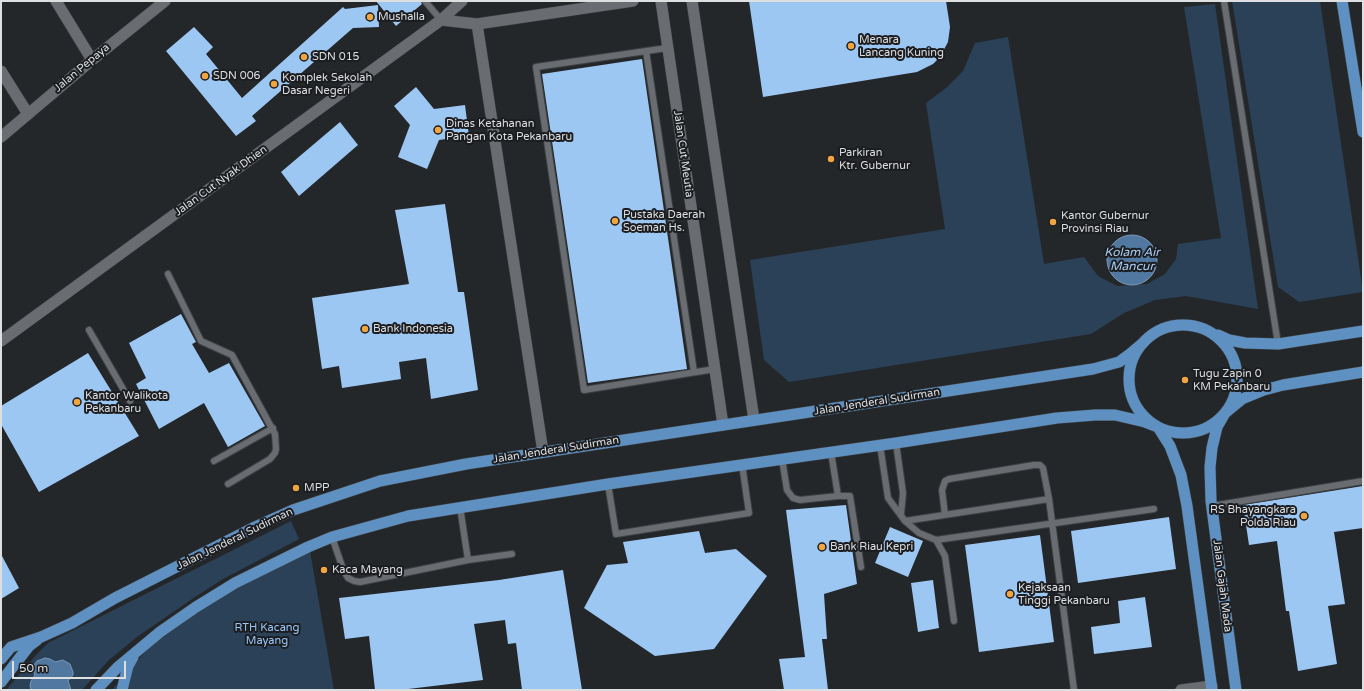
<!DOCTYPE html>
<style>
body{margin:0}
#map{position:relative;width:1364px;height:691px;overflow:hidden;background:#24272a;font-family:"Varela Round",sans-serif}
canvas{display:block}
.frame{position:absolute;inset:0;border:2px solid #dddfe1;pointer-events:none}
.scale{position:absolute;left:12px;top:661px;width:114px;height:18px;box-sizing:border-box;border:2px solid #dddfe1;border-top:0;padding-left:5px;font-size:12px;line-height:14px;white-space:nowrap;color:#dddfe1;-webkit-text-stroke:3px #1b1d21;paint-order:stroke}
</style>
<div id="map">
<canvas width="1364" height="691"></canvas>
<div class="frame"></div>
<div class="scale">50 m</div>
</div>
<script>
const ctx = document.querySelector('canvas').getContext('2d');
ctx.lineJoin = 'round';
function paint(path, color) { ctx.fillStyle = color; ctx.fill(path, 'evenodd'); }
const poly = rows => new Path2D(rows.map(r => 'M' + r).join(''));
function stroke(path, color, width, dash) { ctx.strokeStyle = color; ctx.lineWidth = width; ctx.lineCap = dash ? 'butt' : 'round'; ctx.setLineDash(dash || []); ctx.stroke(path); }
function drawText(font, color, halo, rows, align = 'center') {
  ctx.font = font + ' "Varela Round",sans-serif'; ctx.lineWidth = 4; ctx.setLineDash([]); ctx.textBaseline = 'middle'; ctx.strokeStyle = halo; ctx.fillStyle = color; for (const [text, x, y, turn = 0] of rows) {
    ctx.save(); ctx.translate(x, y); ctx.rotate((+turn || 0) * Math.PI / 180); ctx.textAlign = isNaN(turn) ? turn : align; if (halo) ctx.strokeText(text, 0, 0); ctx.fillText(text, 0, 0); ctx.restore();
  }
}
paint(poly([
 [1232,1,1320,1,1363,292,1299,302,1278,287],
 [1215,4,1258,309,1186,296,1155,300,1124,313,1091,334,789,382,764,360,750,260,945,229,926,103,946,88,963,71,975,43,1008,37,1044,264,1084,257,1098,276,1117,286,1147,284,1165,274,1176,259,1178,244,1221,238,1184,7],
 [291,521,299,539,223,579,195,597,137,637,109,660,82,690,6,690,36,655,48,643],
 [309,545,334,690,112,690,166,628]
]), '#2b4158');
const water = poly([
 '1107 260a25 25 0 1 1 50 0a25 25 0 1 1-50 0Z',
 [45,658,50,659,55,662,63,660,70,664,73,672,73,675,68,681,71,690,31,690,30,686,31,681,35,675,33,670,34,665,37,661,45,658]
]);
paint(water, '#5178a1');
stroke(water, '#7b97b4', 1);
paint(poly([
 [376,1,421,1,422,4,396,26],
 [749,1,946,1,950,27,948,42,940,57,933,64,917,72,763,97],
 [378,5,379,27,353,28,252,116,256,121,236,136,166,51,194,27,213,47,206,54,242,98,343,7,345,9],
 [642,59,687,369,588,383,542,74],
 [416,87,434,109,465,105,469,136,439,140,427,169,398,157,410,125,394,106],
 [340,122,358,145,299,196,281,172],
 [445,204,458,292,464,292,478,390,431,399,426,358,399,362,401,379,342,388,339,366,322,369,312,298,409,284,395,210],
 [181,314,196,342,192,344,209,373,229,363,265,426,228,447,204,403,159,429,136,384,146,378,129,343],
 [88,353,139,436,39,492,1,424,1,406],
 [1363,486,1363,528,1334,532,1345,604,1328,606,1337,664,1298,671,1289,611,1286,611,1277,541,1249,545,1243,505],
 [846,505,857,584,824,594,827,639,822,639,828,690,784,690,779,659,805,657,786,510],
 [1169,517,1176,569,1078,583,1071,531],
 [890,527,923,541,908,577,875,563],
 [699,531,705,553,736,549,767,576,714,649,655,656,584,608,607,565,628,563,623,542],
 [1040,535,1054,642,979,652,965,545],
 [1,554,19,588,1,599],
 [563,570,582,690,522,690,516,643,508,644,505,620,474,624,483,680,400,690,375,690,369,636,345,639,339,598,499,580],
 [933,580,939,628,918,632,911,583],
 [1145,597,1152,647,1094,654,1091,627,1120,623,1118,601]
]), '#9dc7f3');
const service = poly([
 [425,1,441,20],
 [1224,1,1278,344],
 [667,48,536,67,584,390,715,369],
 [646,51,694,372],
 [168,274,201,341,232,355,275,434,276,449,275,453,270,459,228,484],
 [89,330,130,401],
 [896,443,903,493,901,514],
 [880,445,888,498,905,521,919,533,936,540,1154,509],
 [831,452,838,496],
 [782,459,787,490,793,498,800,500,838,496,850,496,861,567],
 [214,461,273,428],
 [608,484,616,534,749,513,742,464],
 [1212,506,1363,481],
 [460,507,468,560],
 [945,515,942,490,945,481,949,479,1034,465,1040,465,1043,468,1049,499,1074,690],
 [905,521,1049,499],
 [332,537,343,569,348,578,354,581,360,582,468,560,512,554],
 [936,540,945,556,954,621]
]);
const minor = poly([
 [56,1,92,60],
 [1,71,28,114]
]);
const tertiary = poly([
 [661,1,723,425],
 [692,1,754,420],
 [441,20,477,24,633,1],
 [477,24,543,452],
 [1,341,441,20,462,1],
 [1181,690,1212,686]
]);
const secondary = poly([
 [1,137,92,60,165,1]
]);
const primary = poly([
 [1342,1,1363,132],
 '1129 379a54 54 0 1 1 108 0a54 54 0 1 1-108 0Z',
 [1218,335,1229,340,1245,343,1278,344,1363,331],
 [1158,427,1170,446,1181,475,1187,506,1212,690],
 [1,659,11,647,41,637,72,623,115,598,255,527,293,510,380,481,466,464,1093,369,1119,362,1130,354,1143,343],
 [1,682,29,646,37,640],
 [96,690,118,667,160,632,196,607,235,583,308,547,332,537,408,516,608,484,896,443,1057,418,1095,415,1115,415,1145,422,1158,427],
 [122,690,128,666,133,657],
 [1236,690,1211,501,1210,467,1212,448,1217,427,1225,413,1242,399,1264,390,1283,385,1363,372]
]);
stroke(service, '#3f4244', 8);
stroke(minor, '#3f4244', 12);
stroke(tertiary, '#3f4244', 12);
stroke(secondary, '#3f4244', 12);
stroke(primary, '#3f4244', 12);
stroke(service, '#696d71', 6);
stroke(minor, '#696d71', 11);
stroke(tertiary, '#696d71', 11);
stroke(secondary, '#696d71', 11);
stroke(primary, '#5e90c1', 11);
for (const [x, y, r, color] of [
 [370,17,4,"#f1a540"],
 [851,46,4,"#f1a540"],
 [304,57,4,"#f1a540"],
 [205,76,4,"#f1a540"],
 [274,84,4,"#f1a540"],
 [438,130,4,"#f1a540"],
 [831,159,4,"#f1a540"],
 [615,221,4,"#f1a540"],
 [1053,222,4,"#f1a540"],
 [365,329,4,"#f1a540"],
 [1185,380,4,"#f1a540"],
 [77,402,4,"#f1a540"],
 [296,488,4,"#f1a540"],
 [1304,516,4,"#f1a540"],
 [822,547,4,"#f1a540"],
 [324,570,4,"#f1a540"],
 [1010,594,4,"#f1a540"]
]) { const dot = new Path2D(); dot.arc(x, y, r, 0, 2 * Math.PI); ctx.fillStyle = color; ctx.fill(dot); stroke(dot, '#1b1d21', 1.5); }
drawText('11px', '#dddfe1', '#1b1d21', [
 ["Mushalla",378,17],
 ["Menara",859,40],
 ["Lancang Kuning",859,53],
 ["SDN 015",312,57],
 ["SDN 006",213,76],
 ["Komplek Sekolah",282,78],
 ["Dasar Negeri",282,91],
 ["Dinas Ketahanan",446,124],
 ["Pangan Kota Pekanbaru",446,137],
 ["Parkiran",839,153],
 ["Ktr. Gubernur",839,166],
 ["Pustaka Daerah",623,215],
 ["Soeman Hs.",623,228],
 ["Kantor Gubernur",1061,216],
 ["Provinsi Riau",1061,229],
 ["Bank Indonesia",373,329],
 ["Tugu Zapin 0",1193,374],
 ["KM Pekanbaru",1193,387],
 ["Kantor Walikota",85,396],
 ["Pekanbaru",85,409],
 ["MPP",304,488],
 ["RS Bhayangkara",1296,510,"right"],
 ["Polda Riau",1296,523,"right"],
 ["Bank Riau Kepri",830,547],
 ["Kaca Mayang",332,570],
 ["Kejaksaan",1018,588],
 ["Tinggi Pekanbaru",1018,601]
], 'left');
drawText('11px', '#dddfe1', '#1b1d21', [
 ["Jalan Pepaya",82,68,-40],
 ["Jalan Cut Meutia",683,154,82],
 ["Jalan Cut Nyak Dhien",221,181,-36],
 ["Jalan Jenderal Sudirman",877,402,-9],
 ["Jalan Jenderal Sudirman",556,450,-9],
 ["Jalan Jenderal Sudirman",235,539,-26],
 ["Jalan Gajah Mada",1222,586,83]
]);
drawText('11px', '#99c8f9', '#1b1d21', [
 ["RTH Kacang",267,628],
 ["Mayang",267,641]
]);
drawText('italic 12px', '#abcef3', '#1b1d21', [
 ["Kolam Air",1132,253],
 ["Mancur",1132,267]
]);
</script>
